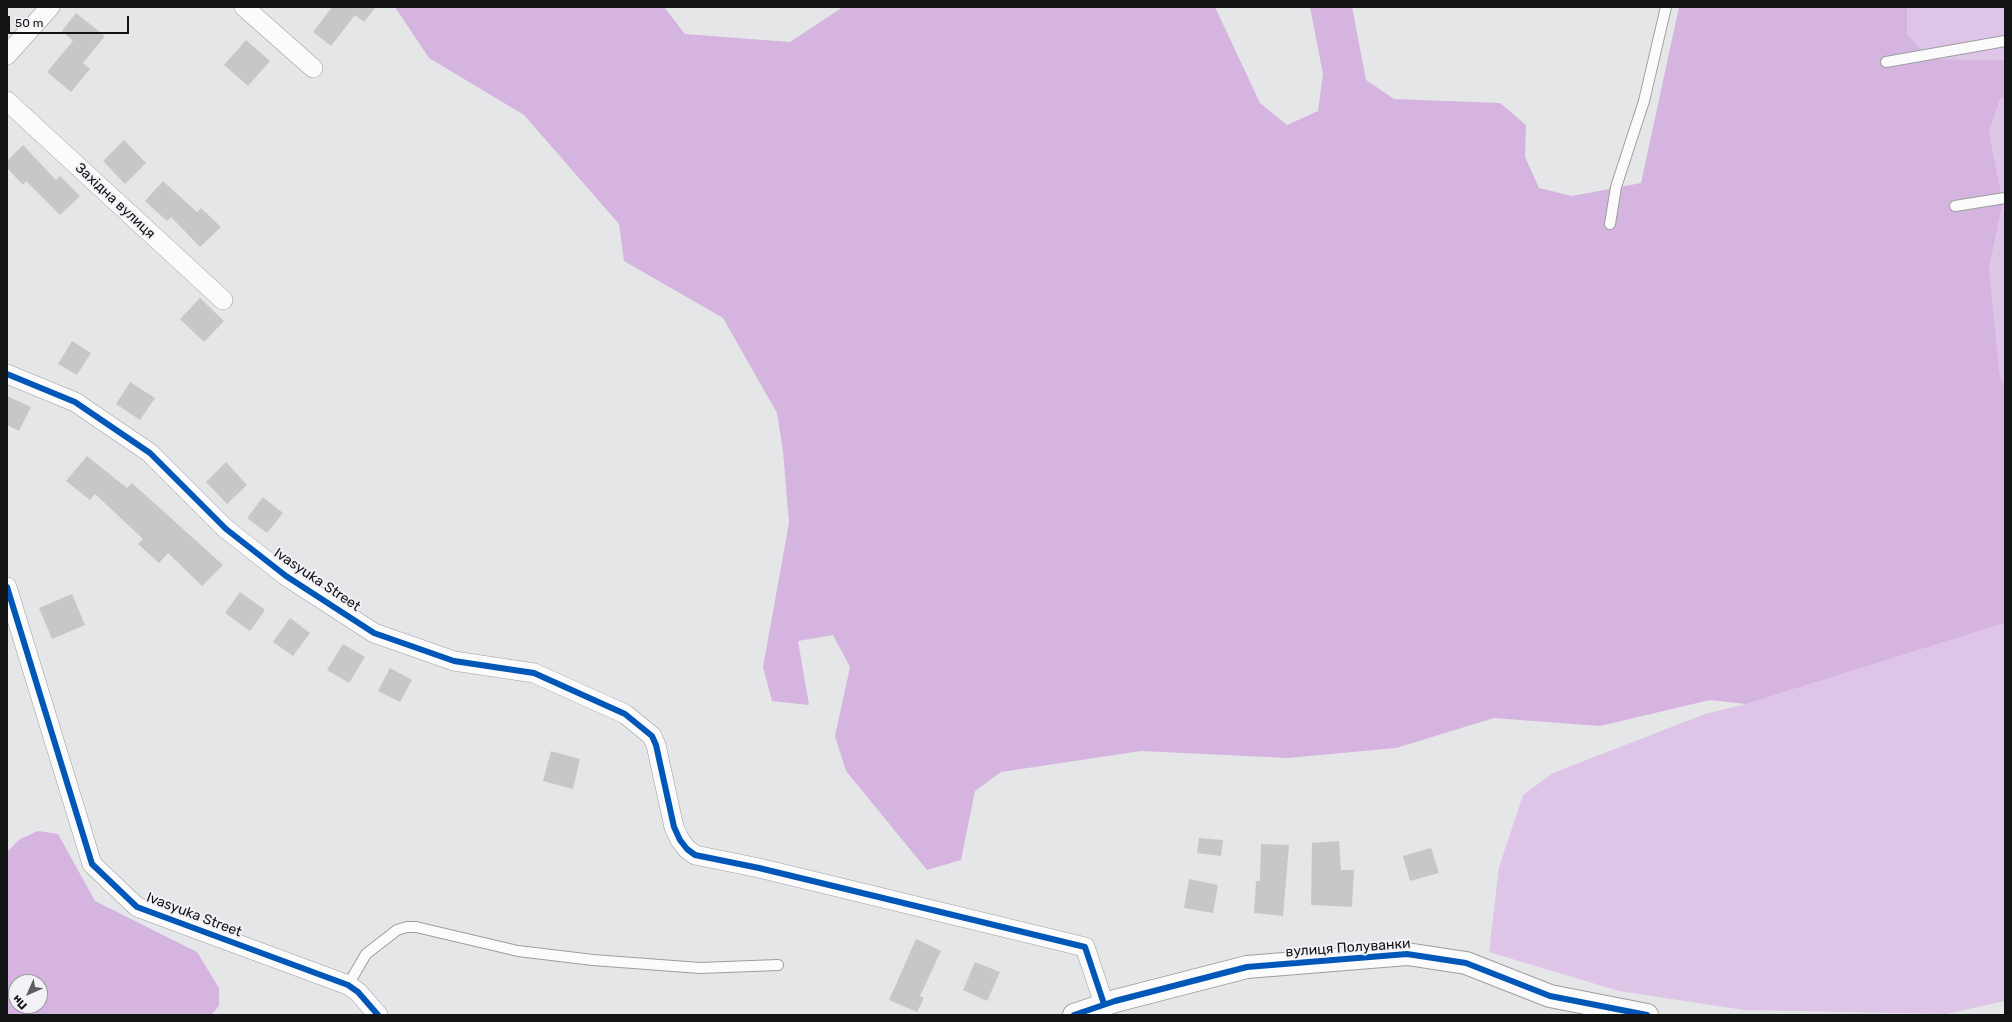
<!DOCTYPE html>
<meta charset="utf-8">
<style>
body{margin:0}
#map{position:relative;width:2012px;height:1022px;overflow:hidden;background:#e5e6e8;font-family:Rubik,sans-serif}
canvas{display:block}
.frame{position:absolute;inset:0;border:8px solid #121314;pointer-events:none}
.north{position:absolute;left:8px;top:974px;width:40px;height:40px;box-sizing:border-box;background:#f2f2f6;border:1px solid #98999c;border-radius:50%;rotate:225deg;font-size:11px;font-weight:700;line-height:16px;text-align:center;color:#121314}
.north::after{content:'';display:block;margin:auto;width:14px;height:18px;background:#5c5d5e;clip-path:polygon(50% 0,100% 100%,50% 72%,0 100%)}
.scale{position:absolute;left:8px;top:16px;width:121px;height:18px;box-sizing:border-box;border:2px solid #121314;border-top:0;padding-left:5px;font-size:12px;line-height:14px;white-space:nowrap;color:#121314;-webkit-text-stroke:3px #f2f2f6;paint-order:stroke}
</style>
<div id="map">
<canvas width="2012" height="1022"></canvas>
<div class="frame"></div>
<div class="north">Пн</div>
<div class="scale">50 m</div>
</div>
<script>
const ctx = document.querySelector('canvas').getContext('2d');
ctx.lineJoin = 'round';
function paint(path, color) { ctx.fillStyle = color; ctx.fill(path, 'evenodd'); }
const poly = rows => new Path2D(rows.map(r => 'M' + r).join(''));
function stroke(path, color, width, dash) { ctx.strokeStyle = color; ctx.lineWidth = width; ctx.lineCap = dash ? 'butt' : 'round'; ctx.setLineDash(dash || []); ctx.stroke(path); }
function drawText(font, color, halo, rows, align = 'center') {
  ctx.font = font + ' Rubik,sans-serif'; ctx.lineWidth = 4; ctx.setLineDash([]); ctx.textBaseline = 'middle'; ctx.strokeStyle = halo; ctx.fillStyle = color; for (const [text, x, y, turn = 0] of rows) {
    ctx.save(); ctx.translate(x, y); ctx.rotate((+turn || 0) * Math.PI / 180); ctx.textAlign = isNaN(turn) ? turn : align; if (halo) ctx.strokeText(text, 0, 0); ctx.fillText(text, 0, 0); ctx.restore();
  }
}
paint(poly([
 [1907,7,2005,7,2005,61,2003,60,1930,59,1907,34],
 [2005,97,2005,386,2000,375,1989,269,2003,202,1989,132,2000,100],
 [2005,623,2005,1001,1946,1014,1744,1010,1619,991,1489,952,1499,867,1523,795,1553,773,1705,714,1746,704]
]), '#dec5e7');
paint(poly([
 [395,7,664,7,685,34,790,42,843,7,1215,7,1260,103,1287,125,1318,111,1323,74,1310,7,1352,7,1366,80,1394,99,1500,103,1526,125,1525,157,1539,188,1572,196,1641,183,1679,7,1907,7,1907,34,1930,59,2004,60,2005,61,2005,97,2000,100,1989,132,2003,202,1989,269,2000,375,2005,386,2005,623,1746,704,1710,700,1600,726,1494,718,1396,748,1288,758,1141,751,1001,772,975,791,961,860,927,870,846,771,835,736,850,667,833,635,798,641,809,705,772,701,763,667,789,523,783,451,777,413,723,318,624,261,619,224,524,115,429,58],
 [38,831,58,834,95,901,197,952,219,988,219,1006,211,1015,7,1015,7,852,20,839],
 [16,982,40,982,40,1006,16,1006]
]), '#d5b4df');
paint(poly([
 [332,7,376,7,364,22,355,15,331,46,313,32],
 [76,13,105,36,83,63,90,69,71,92,47,72,73,41,62,31],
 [246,40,270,61,248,86,224,65],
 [124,140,146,163,125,184,103,161],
 [23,145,56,180,60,176,80,196,60,215,26,181,23,185,7,168,7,161],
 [163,181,197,212,201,208,221,227,200,247,171,217,167,221,145,201],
 [200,298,224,321,204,342,180,319],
 [72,341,91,353,77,375,58,364],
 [130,382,155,398,140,420,116,404],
 [7,396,31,407,19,431,7,425],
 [87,456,127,488,132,483,223,565,202,586,168,553,159,563,138,544,143,539,95,494,90,500,66,481],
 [226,462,247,485,227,504,206,482],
 [263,497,283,513,267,533,247,518],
 [240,592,265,610,250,631,225,613],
 [72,594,85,625,52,639,39,608],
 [290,618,310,633,293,656,273,642],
 [343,644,365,657,349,683,327,670],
 [390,668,412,680,400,702,378,691],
 [551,751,580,759,573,789,543,781],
 [1199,838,1223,840,1221,856,1197,853],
 [1339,841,1341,870,1354,870,1352,907,1311,905,1312,843],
 [1261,844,1289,845,1283,916,1254,913,1256,881,1260,881],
 [1431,848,1439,873,1410,881,1403,856],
 [1189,879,1218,885,1213,913,1184,908],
 [916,939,941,951,920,996,924,998,917,1012,889,1000],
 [975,962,1000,972,987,1001,963,990]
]), '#c7c7c9');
const service = poly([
 [1886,62,2005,41],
 [1955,206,2005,198],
 [1610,224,1616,187,1644,101,1666,7],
 [348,985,366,954,397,930,407,927,416,927,518,951,593,960,700,968,778,965]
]);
const minor = poly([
 [244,7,313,68],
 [7,55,50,7],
 [7,101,223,300],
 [7,374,75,402,150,453,226,529,286,576,374,633,454,661,534,673,625,714,652,736,656,745,674,827,680,840,687,849,695,855,759,868,1085,947,1104,1004],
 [7,587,92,864,137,907,348,985,358,992,378,1015]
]);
const tertiary = poly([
 [1074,1015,1115,1001,1247,967,1407,954,1466,963,1550,996,1647,1015]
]);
stroke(service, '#9e9ea0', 12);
stroke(minor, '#9e9ea0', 20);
stroke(tertiary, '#9e9ea0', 24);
stroke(service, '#fbfbfc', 10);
stroke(minor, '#fbfbfc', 19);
stroke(tertiary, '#fbfbfc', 22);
stroke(poly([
 [7,374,75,402,150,453,226,529,286,576,374,633,454,661,534,673,625,714,652,736,656,745,674,827,680,840,687,849,695,855,759,868,1085,947,1104,1004],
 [7,587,92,864,137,907,348,985,358,992,378,1015],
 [1074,1015,1115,1001,1247,967,1407,954,1466,963,1550,996,1647,1015]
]), '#0057b8', 6);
drawText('14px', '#121314', '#f2f2f6', [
 ["Західна вулиця",115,201,43],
 ["Ivasyuka Street",317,580,34],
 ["Ivasyuka Street",194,915,21],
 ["вулиця Полуванки",1348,948,-4]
]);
</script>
